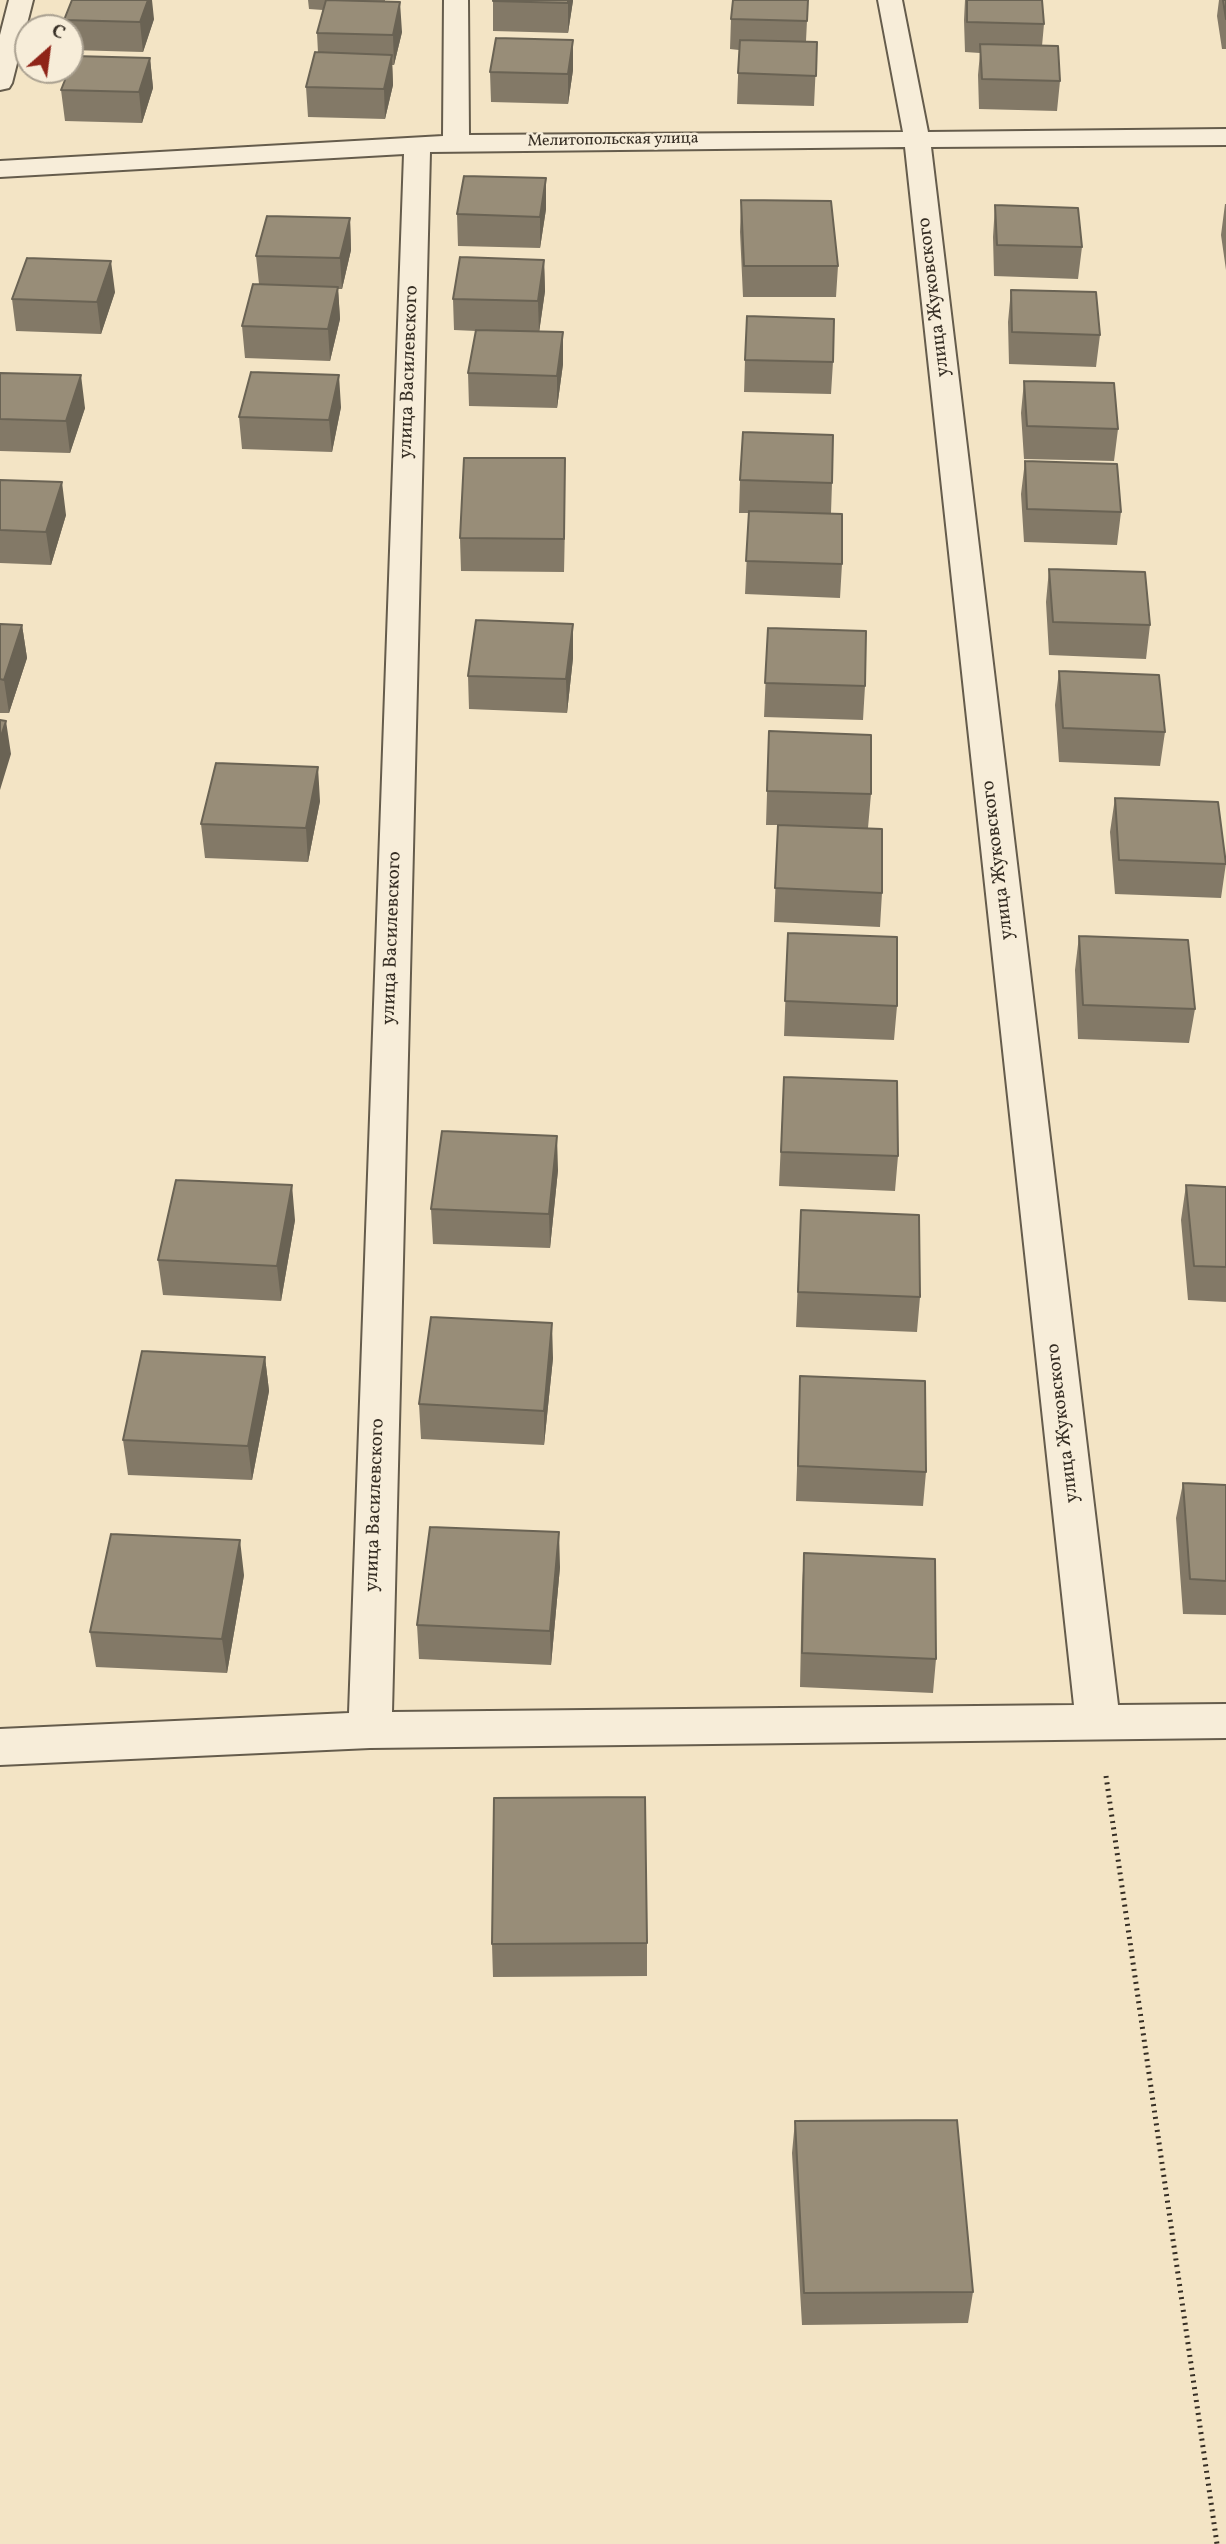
<!DOCTYPE html>
<meta charset="utf-8">
<style>
body{margin:0}
#map{position:relative;width:1226px;height:2544px;overflow:hidden;background:#f3e4c5;font-family:Vollkorn,serif}
canvas{display:block}
.north{position:absolute;left:14px;top:14px;width:70px;height:70px;box-sizing:border-box;background:#f7edd9;border:2px solid #aaa191;border-radius:50%;rotate:28deg;font-size:19px;font-weight:700;line-height:28px;text-align:center;color:#362e24}
.north::after{content:'';display:block;margin:auto;width:24px;height:32px;background:#8f2418;clip-path:polygon(50% 0,100% 100%,50% 72%,0 100%)}
</style>
<div id="map">
<canvas width="1226" height="2544"></canvas>
<div class="north">С</div>
</div>
<script>
const ctx = document.querySelector('canvas').getContext('2d');
ctx.lineJoin = 'round';
const poly = rows => new Path2D(rows.map(r => 'M' + r).join(''));
function stroke(path, color, width, dash) { ctx.strokeStyle = color; ctx.lineWidth = width; ctx.lineCap = dash ? 'butt' : 'round'; ctx.setLineDash(dash || []); ctx.stroke(path); }
function paint(path, color) { ctx.fillStyle = color; ctx.fill(path, 'evenodd'); }
function drawText(font, color, halo, rows, align = 'center') {
  ctx.font = font + ' Vollkorn,serif'; ctx.lineWidth = 5; ctx.setLineDash([]); ctx.textBaseline = 'middle'; ctx.strokeStyle = halo; ctx.fillStyle = color; for (const [text, x, y, turn = 0] of rows) {
    ctx.save(); ctx.translate(x, y); ctx.rotate((+turn || 0) * Math.PI / 180); ctx.textAlign = isNaN(turn) ? turn : align; if (halo) ctx.strokeText(text, 0, 0); ctx.fillText(text, 0, 0); ctx.restore();
  }
}
const minor = poly([
 [9,0,33,0,12,83,9,88,0,90,0,35,9,0],
 [444,0,468,0,469,135,903,132,878,0,902,0,928,132,1226,129,1226,145,931,147,1118,1705,1226,1704,1226,1738,370,1748,0,1765,0,1729,349,1713,404,154,0,177,0,161,443,136,444,0],
 [905,147,1074,1705,392,1712,430,152,905,147]
]);
stroke(minor, '#655c4c', 4);
stroke(poly([
 [1106,1776,1217,2544]
]), '#362e24', 5, [2, 4.5]);
paint(minor, '#f7edd9');
paint(poly([
 [308,0,385,0,385,2,402,32,394,65,392,65,393,85,385,119,308,117,306,87,318,53,317,33,323,10,309,9],
 [493,0,573,0,568,33,493,31],
 [808,0,806,41,817,42,814,106,737,104,739,50,730,49,731,19],
 [965,0,1042,0,1044,24,1042,46,1060,81,1057,111,979,109,978,75,980,53,965,52,964,20],
 [1219,0,1226,0,1226,49,1222,49,1217,16],
 [154,19,143,52,70,50,70,28,65,28,64,20],
 [573,40,573,70,568,104,491,102,490,72],
 [150,58,153,88,142,123,65,121,61,90],
 [546,178,546,209,540,248,458,246,457,214],
 [741,200,838,266,836,297,743,297,740,232],
 [1225,204,1226,204,1226,270,1221,235],
 [995,205,1082,247,1078,279,994,276,993,237],
 [350,218,351,250,342,289,338,289,340,319,330,361,245,358,242,326,259,284,256,256],
 [544,260,545,291,539,332,563,364,557,408,469,406,468,373,476,331,454,330,453,299],
 [1011,290,1100,335,1096,367,1009,364,1008,322],
 [115,292,101,334,16,331,12,299],
 [745,360,833,362,831,394,744,392],
 [0,373,85,408,70,453,0,451],
 [1024,381,1118,429,1114,461,1024,459,1021,413],
 [341,407,332,452,242,449,239,417],
 [565,458,564,572,461,571,460,538],
 [1025,461,1121,512,1117,545,1024,542,1021,494],
 [0,480,66,515,51,565,0,563],
 [740,480,832,483,831,513,842,564,840,598,745,594,749,513,739,513],
 [1049,569,1150,625,1146,659,1049,655,1046,602],
 [0,624,22,625,27,658,9,713,0,713],
 [768,628,865,686,863,720,764,717],
 [573,658,567,713,469,709,468,676],
 [1059,671,1165,732,1160,766,1059,762,1055,705],
 [769,731,871,794,868,828,882,893,880,927,774,922,778,825,766,825],
 [1115,798,1226,863,1221,898,1115,894,1110,832],
 [320,801,308,862,205,858,201,824],
 [788,933,897,1006,894,1040,784,1036],
 [1079,936,1195,1009,1189,1043,1078,1039,1075,970],
 [784,1077,898,1156,895,1191,779,1186],
 [558,1170,550,1248,433,1244,431,1209],
 [1186,1185,1226,1187,1226,1302,1188,1300,1181,1220],
 [801,1210,920,1297,917,1332,796,1327],
 [295,1220,281,1301,163,1295,158,1260],
 [265,1357,269,1391,252,1480,128,1475,123,1440],
 [553,1358,544,1445,421,1439,419,1404],
 [800,1376,926,1472,923,1506,796,1501],
 [1183,1483,1226,1485,1226,1615,1183,1614,1176,1518],
 [804,1553,936,1659,933,1693,800,1687,802,1588],
 [560,1567,551,1665,419,1659,417,1625],
 [244,1575,227,1673,96,1667,90,1632],
 [647,1943,647,1976,493,1977,492,1944],
 [795,2121,973,2292,968,2323,802,2325,792,2153]
]), '#837967');
paint(poly([
 [148,0,152,0,154,19,143,52,140,22],
 [568,0,573,0,573,1,568,33],
 [400,2,402,32,394,65,393,35],
 [573,40,573,70,568,104,568,74],
 [392,55,393,85,385,119,384,89],
 [150,58,153,88,142,123,139,92],
 [546,178,546,209,540,248,540,217],
 [350,218,351,250,342,289,340,258],
 [544,260,545,291,539,333,538,301],
 [111,261,115,292,101,334,97,302],
 [338,287,340,319,330,361,328,329],
 [563,332,563,364,557,408,557,376],
 [81,375,85,408,70,453,66,421],
 [339,375,341,407,332,452,329,420],
 [565,458,565,490,564,572,564,539],
 [62,482,66,515,51,565,46,532],
 [573,624,573,658,567,713,566,679],
 [22,625,27,658,9,713,4,680],
 [6,721,11,754,0,790,0,739],
 [318,767,320,801,308,862,306,828],
 [557,1136,558,1170,550,1248,549,1214],
 [292,1185,295,1220,281,1301,277,1266],
 [552,1323,553,1358,544,1445,544,1411],
 [265,1357,269,1391,252,1480,248,1446],
 [559,1532,560,1567,551,1665,550,1631],
 [240,1540,244,1575,227,1673,222,1639]
]), '#6a6354');
const building = poly([
 [72,0,148,0,140,22,64,20,72,0],
 [326,0,400,2,393,35,317,33,326,0],
 [493,0,568,0,568,3,493,1,493,0],
 [733,0,808,0,807,21,731,19,733,0],
 [967,0,1042,0,1044,24,967,22,967,0],
 [1223,0,1226,0,1226,19,1223,0],
 [496,38,573,40,568,74,490,72,496,38],
 [740,40,817,42,816,76,738,73,740,40],
 [980,44,1058,46,1060,81,982,79,980,44],
 [315,52,392,55,384,89,306,87,315,52],
 [74,56,150,58,139,92,61,90,69,70,70,70,70,66,74,56],
 [464,176,546,178,540,217,457,214,464,176],
 [741,200,831,201,838,266,744,266,741,200],
 [995,205,1078,208,1082,247,997,245,995,205],
 [267,216,350,218,340,258,256,256,267,216],
 [460,257,544,260,538,301,453,299,460,257],
 [27,258,111,261,97,302,12,299,27,258],
 [253,284,338,287,328,329,242,326,253,284],
 [1011,290,1096,292,1100,335,1012,332,1011,290],
 [747,316,834,319,833,362,745,360,747,316],
 [476,330,563,332,557,376,468,373,476,330],
 [251,372,339,375,329,420,239,417,251,372],
 [0,373,81,375,66,421,0,419,0,373],
 [1024,381,1114,383,1118,429,1027,426,1024,381],
 [743,432,833,435,832,483,740,480,743,432],
 [464,458,565,458,564,539,460,538,464,458],
 [1025,461,1117,464,1121,512,1027,509,1025,461],
 [0,480,62,482,46,532,0,530,0,480],
 [749,511,842,514,842,564,746,561,749,511],
 [1049,569,1145,572,1150,625,1053,622,1049,569],
 [476,620,573,624,566,679,468,676,476,620],
 [0,624,22,625,4,680,0,679,0,624],
 [768,628,866,631,865,686,765,683,768,628],
 [1059,671,1159,675,1165,732,1063,728,1059,671],
 [0,720,6,721,0,739,0,720],
 [769,731,871,735,871,794,767,791,769,731],
 [216,763,318,767,306,828,201,824,216,763],
 [1115,798,1218,802,1226,864,1119,860,1115,798],
 [778,825,882,829,882,893,775,888,778,825],
 [788,933,897,937,897,1006,785,1001,788,933],
 [1079,936,1188,940,1195,1009,1083,1005,1079,936],
 [784,1077,897,1081,898,1156,781,1152,784,1077],
 [442,1131,557,1136,549,1214,431,1209,442,1131],
 [176,1180,292,1185,277,1266,158,1260,176,1180],
 [1186,1185,1226,1187,1226,1267,1194,1266,1186,1185],
 [801,1210,919,1215,920,1297,798,1292,801,1210],
 [431,1317,552,1323,544,1411,419,1404,431,1317],
 [142,1351,265,1357,248,1446,123,1440,142,1351],
 [800,1376,925,1381,926,1472,798,1466,800,1376],
 [1183,1483,1226,1485,1226,1581,1190,1579,1183,1483],
 [430,1527,559,1532,550,1631,417,1625,430,1527],
 [111,1534,240,1540,222,1639,90,1632,111,1534],
 [804,1553,935,1559,936,1659,802,1653,804,1553],
 [645,1797,647,1943,492,1944,494,1798,645,1797],
 [957,2120,973,2292,804,2293,795,2121,957,2120]
]);
paint(building, '#988d78');
stroke(building, '#6a6354', 2);
drawText('16px', '#362e24', '#f7edd9', [
 ["Мелитопольская улица",613,141,-1]
]);
drawText('19px', '#362e24', '#f7edd9', [
 ["улица Жуковского",935,297,-97],
 ["улица Василевского",410,372,-88],
 ["улица Жуковского",999,860,-97],
 ["улица Василевского",393,938,-88],
 ["улица Жуковского",1064,1423,-97],
 ["улица Василевского",376,1505,-88]
]);
</script>
